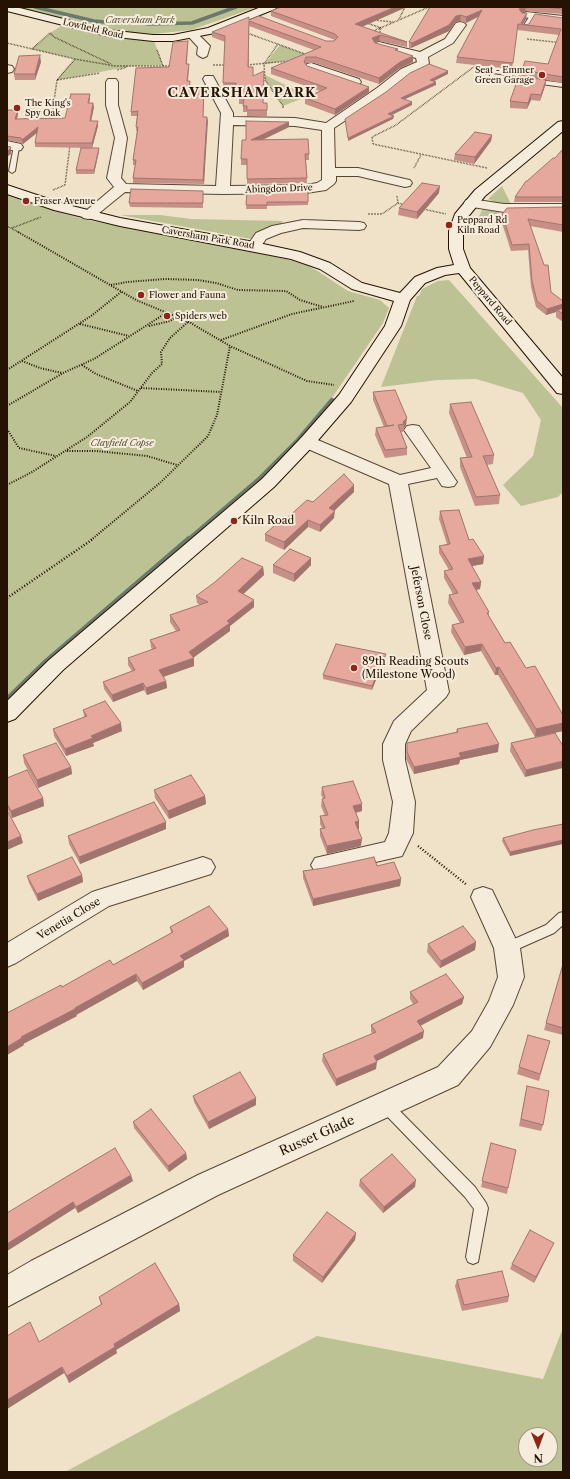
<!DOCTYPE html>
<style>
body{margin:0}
#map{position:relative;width:570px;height:1479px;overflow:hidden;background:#efe2c9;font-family:"Libre Caslon Text",serif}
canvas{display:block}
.frame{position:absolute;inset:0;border:8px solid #251203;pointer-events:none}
.north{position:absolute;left:518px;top:1427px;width:40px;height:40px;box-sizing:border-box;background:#f5ecdc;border:1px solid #a29585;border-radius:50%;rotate:179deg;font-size:11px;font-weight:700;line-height:16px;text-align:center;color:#251203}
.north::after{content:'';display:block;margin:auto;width:14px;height:18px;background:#8f2418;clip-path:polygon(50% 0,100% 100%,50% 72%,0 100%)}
</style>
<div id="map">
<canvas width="570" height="1479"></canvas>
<div class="frame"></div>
<div class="north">N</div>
</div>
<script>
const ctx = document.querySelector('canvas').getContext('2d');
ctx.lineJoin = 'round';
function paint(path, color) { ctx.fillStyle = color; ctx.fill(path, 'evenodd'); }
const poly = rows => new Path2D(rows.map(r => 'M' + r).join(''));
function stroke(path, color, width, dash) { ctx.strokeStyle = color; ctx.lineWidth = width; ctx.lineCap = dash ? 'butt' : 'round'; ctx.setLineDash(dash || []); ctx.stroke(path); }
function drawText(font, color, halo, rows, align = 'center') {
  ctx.font = font + ' "Libre Caslon Text",serif'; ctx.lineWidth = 4; ctx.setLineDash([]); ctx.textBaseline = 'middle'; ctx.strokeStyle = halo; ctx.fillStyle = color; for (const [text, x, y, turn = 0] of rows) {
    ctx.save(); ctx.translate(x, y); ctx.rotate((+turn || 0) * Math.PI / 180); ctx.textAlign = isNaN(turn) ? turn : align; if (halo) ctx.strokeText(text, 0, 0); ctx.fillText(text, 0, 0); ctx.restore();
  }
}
paint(poly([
 [7,7,257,7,191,30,154,34,119,32],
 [66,23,153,38,163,65,132,66,57,80,75,59,32,49,50,33],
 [280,45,311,56,265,64],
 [265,75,308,96,283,106,265,80],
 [502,186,511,204,499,204,488,199],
 [7,194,56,211,87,220,286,259,306,265,316,270,348,291,380,300,389,308,383,323,334,395,296,439,256,479,43,661,7,697],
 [482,210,503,211,476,223],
 [120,215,160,215,191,219,283,221,277,229,257,240],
 [449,280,563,408,563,492,558,497,521,506,503,485,533,456,541,420,523,393,476,379,438,380,381,387,417,296,419,296,422,289,438,281],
 [563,1328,563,1472,65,1472,317,1336,543,1379],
 [526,1435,550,1435,550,1459,526,1459]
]), '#bcc294');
stroke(poly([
 [35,7,94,21,115,23,126,21],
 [138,21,148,24,192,23,236,7]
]), '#6b796d', 3.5);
stroke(poly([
 [188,540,258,480,298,440,332,400]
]), '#6b796d', 4.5);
stroke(poly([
 [7,700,46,662,189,539]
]), '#6b796d', 6);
const lane = poly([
 [531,14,536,15,527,29,523,29,522,28,531,14],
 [492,74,563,83,563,87,490,77,490,75,492,74],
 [14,146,19,147,15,171,12,173,9,171,14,146],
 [563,912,563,925,554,933,511,952,507,953,503,952,501,948,503,944,546,925,559,913,563,912],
 [385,1099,390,1101,475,1187,486,1203,488,1208,478,1262,473,1264,468,1262,466,1257,474,1209,465,1197,380,1109,378,1105,380,1101,385,1099]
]);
const street = poly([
 [526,12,563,16,563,22,522,17,520,15,526,12],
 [460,22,464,23,466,25,453,43,428,57,429,64,427,67,409,75,385,94,334,128,335,168,358,168,405,179,410,180,412,183,410,186,405,187,358,176,336,176,336,181,334,184,326,190,306,193,223,194,125,192,93,218,88,219,83,218,81,215,114,187,107,178,115,138,106,105,106,82,108,79,116,79,118,82,118,105,127,138,121,178,126,184,216,186,221,113,203,79,205,76,213,76,233,113,233,117,295,118,326,123,377,88,401,69,417,62,416,58,375,47,373,45,375,43,379,42,420,52,445,39,456,23,460,22],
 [233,125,295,126,322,130,322,180,317,183,306,185,230,186,233,125],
 [193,32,197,33,210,46,207,56,203,58,199,56,197,54,198,47,187,35,189,33,193,32],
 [311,63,359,79,361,82,359,85,355,86,307,70,305,67,307,64,311,63],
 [7,65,12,66,14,69,12,72,7,73,7,65],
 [7,141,21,144,23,147,21,150,16,151,7,149,7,141],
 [471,199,504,204,563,204,563,212,504,212,466,206,464,203,466,200,471,199],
 [303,220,359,222,364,223,366,226,364,229,359,230,303,228,281,233,266,239,259,249,254,250,249,249,247,246,256,233,272,226,303,220],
 [413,425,419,426,457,482,454,486,448,487,442,486,437,478,408,484,449,692,446,697,411,731,405,744,405,760,415,802,413,833,402,856,323,874,315,872,311,865,315,858,385,842,389,833,393,802,383,760,383,744,394,721,427,690,389,484,301,446,298,442,301,438,307,437,313,438,400,475,431,468,404,430,407,426,413,425],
 [203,857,211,860,215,867,211,874,109,906,16,963,7,967,7,943,92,892,203,857],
 [483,887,492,890,520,948,524,977,513,1005,490,1047,458,1085,218,1195,7,1307,7,1275,31,1261,198,1175,438,1067,472,1031,489,1001,498,977,494,948,471,897,474,890,483,887]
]);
const secondary = poly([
 [7,7,16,7,107,30,153,35,173,35,208,28,261,7,277,7,275,9,215,33,173,41,153,41,107,36,7,11,7,7],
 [563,121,563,131,485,196,467,218,463,231,463,249,470,268,563,378,563,394,557,393,459,273,445,275,425,283,410,300,401,326,351,402,313,446,274,487,63,670,15,719,7,722,7,701,49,660,262,479,301,438,339,395,385,326,394,301,352,289,320,269,291,259,120,226,54,210,7,194,7,185,64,204,120,218,254,242,300,252,330,263,362,283,400,293,415,277,437,268,454,265,449,249,449,231,455,214,475,190,558,122,563,121]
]);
stroke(lane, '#584634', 2);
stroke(street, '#584634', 2);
stroke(secondary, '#251203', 2);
stroke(poly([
 [399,19,405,7],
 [374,20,393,22],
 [367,23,381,28,379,34],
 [371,32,429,7],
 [50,33,54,37,111,64],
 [247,33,305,54],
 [527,39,563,43],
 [7,43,75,59,115,66,172,66],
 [278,44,264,64,265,80,283,106,283,109],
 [32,49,50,33],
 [157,50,163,66],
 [479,63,396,125,372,137,373,144,487,168],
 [213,65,226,65],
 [247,65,288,61],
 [117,70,127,67],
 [57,80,100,73],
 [60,119,53,108,57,80,75,59],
 [24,122,28,109,55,98],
 [414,168,421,155],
 [53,190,65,185,70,145],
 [397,196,398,203,405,205],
 [423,209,446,214],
 [368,214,382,214,398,203],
 [7,226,20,233],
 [12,228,41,217]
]), '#251203', 1.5, [0.5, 1]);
stroke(poly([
 [18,232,136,300,189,322,230,346,307,381,334,385],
 [111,285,127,282,165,279,198,280,216,283,238,290,286,291,300,300,323,307],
 [80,324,129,336],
 [149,326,170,321,176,317],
 [221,340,292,314,354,301],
 [22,361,40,368,62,373],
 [82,365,96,374,138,391],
 [7,370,91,316,121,292],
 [141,388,221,392],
 [7,406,63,373,94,359,166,313],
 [7,429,19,448,56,456],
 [67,451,96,451,147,456,177,465],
 [7,485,32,472,87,437,130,402,152,373,162,364,161,352,170,338,188,322],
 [91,540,161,482,208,436,217,415,230,346]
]), '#251203', 2, [1, 1.5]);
stroke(poly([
 [7,598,93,539],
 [418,846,467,885]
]), '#251203', 2.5, [1, 2]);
paint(lane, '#f5ecdc');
paint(street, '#f5ecdc');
paint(secondary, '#f5ecdc');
paint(poly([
 [430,7,563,7,563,14,525,11,522,13,526,19,523,24,524,25,563,18,563,83,546,80,545,86,540,101,531,100,527,109,510,108,510,101,521,76,522,70,548,64,559,35,517,30,512,69,456,63,457,57,478,17,466,23,460,21,456,22,449,31,411,48,409,48,409,42],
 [271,11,362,27,407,42,407,47,379,41,375,43,413,56,413,62,400,68,379,84,315,63,306,63,305,64,307,66,369,92,335,115,305,104,305,98,320,91,271,74,271,68,314,50,249,26,249,67,253,75,263,103,267,103,267,116,247,116,247,112,243,112,243,104,239,104,239,97,235,97,235,89,223,89,225,42,212,37,212,32,249,20,326,41,334,41,335,40,271,16],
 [188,41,187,64,189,68,188,81,190,85,190,90,204,94,203,117,207,117,204,184,133,183,133,178,135,165,133,165,133,160,137,131,136,131,136,127,137,116,131,116,131,112,169,67],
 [41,62,35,80,15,80,14,74],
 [90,94,90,98,89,103,94,107,91,121,98,126,92,148,35,147,35,143,37,133,23,144,21,143,7,140,7,110,18,114,17,119,65,118],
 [289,122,289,127,263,140,309,154,309,160,306,160,307,183,247,184,247,165,241,165,241,159,246,140],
 [492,135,491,141,474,164,454,160,455,154],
 [563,149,563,202,514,202,515,197,527,181,555,158],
 [99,151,94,174,76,174,76,170],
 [203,191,203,208,130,207,129,203],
 [308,191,308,205,267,206,267,209,246,209,247,192],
 [439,193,417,219,398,215,399,208],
 [563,207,563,232,530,226,551,292,563,301,563,322,556,317,556,312,546,315,536,307,531,287,528,250,511,251,501,220,502,214],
 [373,392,406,425,404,428,403,432,401,432,407,448,407,455,385,458,375,435,376,428,384,427,373,400],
 [450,404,494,455,493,464,487,465,500,495,499,504,475,506,460,467,460,458,467,458,449,413],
 [354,492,334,510,334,518,320,532,308,527,284,550,265,541,265,534,286,519,313,502],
 [440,511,469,540,484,556,483,564,472,566,481,582,480,589,476,590,489,612,489,616,505,643,526,668,563,723,563,731,535,737,498,675,495,675,481,651,464,655,451,632,452,625,460,623,448,603,449,595,453,594,444,578,444,571,449,570,439,553,439,546,447,544,439,519],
 [273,565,311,565,294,582,273,573],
 [263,567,264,575,243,594,254,607,230,626,230,631,193,658,194,666,163,677,166,681,167,688,147,695,144,690,113,702,104,689,103,682,132,671,128,665,128,658,152,650,151,647,150,640,176,631,170,622,170,615,200,605,197,603,196,596],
 [386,654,385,657,372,690,323,679,323,675],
 [83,710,122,731,93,743,94,746,66,756,54,736,53,729,84,717],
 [457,729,498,752,460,760,459,764,414,774,406,759,407,743,456,732],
 [511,743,563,746,525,777,510,751],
 [23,755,71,767,72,774,38,788,24,763],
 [7,778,43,798,44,806,12,818,7,808],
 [322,787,362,811,356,813,359,821,359,829,358,829,361,846,327,854,320,836,320,829,322,828,320,824,320,816,325,816,321,806,322,799,323,798,321,795],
 [154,790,205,796,206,804,169,819,155,798],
 [166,822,166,829,80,864,69,844,68,836],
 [563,824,510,856,502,841,503,838],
 [377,866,401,879,400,886,313,906,303,878,303,871],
 [82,875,83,882,38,901,29,883,27,876],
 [170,927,228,929,229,936,184,961,184,967,143,990,137,981,76,1015,77,1016,23,1044,24,1045,7,1055,7,1013,62,987,113,965,171,933],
 [476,942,475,950,440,968,427,952,428,944],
 [563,964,563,1035,544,1030],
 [410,992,464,997,462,1004,420,1026,423,1038,376,1061,376,1069,336,1086,322,1061,323,1054,372,1034,371,1031,371,1025,413,1004,410,999],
 [550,1041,539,1081,517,1074,519,1067],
 [527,1086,543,1125,541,1131,519,1126],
 [193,1096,256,1105,209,1129,194,1102],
 [133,1122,186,1153,187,1159,169,1172,134,1128],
 [491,1143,508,1188,507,1194,481,1187],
 [360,1180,415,1187,383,1213,359,1186],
 [133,1181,78,1213,75,1208,7,1251,7,1213],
 [356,1233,355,1240,322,1283,293,1261,293,1255],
 [551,1249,534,1283,510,1269,512,1264],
 [457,1280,509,1296,508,1302,462,1311,455,1286],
 [99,1297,179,1304,180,1311,116,1350,117,1353,69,1383,64,1373,7,1409,7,1336,39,1342,101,1305]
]), '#c69087');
paint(poly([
 [395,7,407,7,355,30,355,24],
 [523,7,526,7,525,11,519,15,519,9],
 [482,10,481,15,466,23,466,17],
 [527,13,526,19,522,25,521,23],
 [461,15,460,21,456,22,449,31,411,48,412,43,456,16],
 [380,35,379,41,372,44,372,38],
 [40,55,41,62,35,80,35,74],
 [413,56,413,62,400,68,379,84,379,78,400,62],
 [448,71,448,74,430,83,430,80],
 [546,80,545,86,540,101,541,95],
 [436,82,436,85,401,101,401,98],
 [369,87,369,92,335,115,335,109],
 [90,94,90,98,88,107,88,103],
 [531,94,531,100,527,109,528,103],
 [412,102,412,105,388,117,388,114],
 [93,103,94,107,90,126,90,121],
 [18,110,18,114,16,123,15,119],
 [394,116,393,119,348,141,348,138],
 [207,117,208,121,204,184,203,180],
 [98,121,98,126,92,148,92,143],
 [289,122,289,127,251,145,251,140],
 [38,127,39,131,23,144,22,140],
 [492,135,491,141,474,164,475,157],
 [11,147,11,154,7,157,7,152],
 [99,148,99,151,94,174,94,170],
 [440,186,439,193,417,219,417,212],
 [563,304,563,310,557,310,556,312,546,315,547,309],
 [407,418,406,425,404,428,403,422],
 [354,485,354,492,329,516,329,508],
 [335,511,334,518,320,532,320,525],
 [308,520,308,527,284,550,284,542],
 [484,556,483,564,467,567,468,559],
 [311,558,311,565,294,582,294,574],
 [263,567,264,575,238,599,238,591],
 [481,582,480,589,471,591,472,583],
 [254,600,254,607,230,626,230,631,190,660,194,658,194,666,160,678,159,670,189,652],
 [482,644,481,651,464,655,465,647],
 [386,654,385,657,372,690,372,686],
 [499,667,498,675,495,675,496,668],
 [166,681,167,688,147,695,146,688],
 [143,683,144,690,113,702,112,695],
 [121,723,122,731,93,743,94,746,66,756,65,749,91,736],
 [563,723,563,731,535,737,536,729],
 [499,744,498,752,460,760,459,764,414,774,414,767,459,753],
 [563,761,563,768,525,777,526,770],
 [71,767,72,774,38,788,37,780],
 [205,796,206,804,169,819,168,811],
 [43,798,44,806,12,818,11,811],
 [362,804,362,811,353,813,353,806],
 [359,821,359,829,355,829,355,822],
 [166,822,166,829,80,864,79,857],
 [21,836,23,843,7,850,7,842],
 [362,839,361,846,327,854,327,846],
 [563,840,563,844,510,856,510,852],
 [82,875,83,882,38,901,37,894],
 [401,879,400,886,313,906,313,899],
 [228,929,229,936,184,961,184,967,143,990,142,983,180,956],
 [476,942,475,950,440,968,441,961],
 [136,974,137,981,76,1015,77,1016,23,1044,24,1045,7,1055,7,1047,21,1037],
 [464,997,462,1004,416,1028,417,1021],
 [424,1031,423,1038,373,1063,374,1056],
 [377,1062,376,1069,336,1086,336,1079],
 [256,1098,256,1105,209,1129,208,1122],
 [186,1153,187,1159,169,1172,168,1166],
 [131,1175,133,1181,78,1213,76,1207],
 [416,1180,415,1187,383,1213,384,1207],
 [73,1202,75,1208,7,1251,7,1244],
 [356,1233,355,1240,322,1283,323,1277],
 [554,1243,534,1283,536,1277],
 [179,1304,180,1311,116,1350,117,1353,69,1383,67,1376,114,1344],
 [62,1367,64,1373,7,1409,7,1400]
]), '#a1756e');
const building = poly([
 [281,7,395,7,355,24,407,42,380,35,372,38,375,43,398,49,395,50,413,56,400,62,379,78,316,57,306,57,304,62,307,66,369,87,335,109,305,98,327,88,271,68,321,47,249,21,248,67,253,67,253,76,264,71,263,103,267,103,267,110,247,110,247,106,243,106,244,98,239,98,240,91,235,91,236,83,223,83,225,36,212,32,249,17,249,20,259,16,326,41,334,41,338,37,335,34,271,11,281,7],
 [430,7,523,7,519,9,522,13,527,13,521,23,524,25,529,24,535,14,563,18,563,77,522,70,525,61,548,64,561,29,518,24,513,63,457,57,482,10,466,17,461,15,456,16,449,25,412,43,409,42,430,7],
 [544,7,563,7,563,9,544,7],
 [188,41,186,64,189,64,187,81,190,81,189,90,204,90,203,117,207,117,203,180,133,178,136,160,133,160,138,127,136,127,138,111,131,112,136,68,169,67,173,42,188,41],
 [40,55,35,74,14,74,19,56,40,55],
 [429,64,448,71,430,80,436,82,401,98,412,102,388,114,394,116,348,138,345,119,386,92,410,73,429,64],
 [519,76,546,80,541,95,531,94,528,103,510,101,519,76],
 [71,94,90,94,88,103,93,103,90,121,98,121,92,143,35,143,38,127,22,140,21,138,7,136,7,110,18,110,15,119,65,118,71,94],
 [246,121,289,122,251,140,308,139,309,154,305,154,307,178,247,179,247,159,241,159,242,140,246,140,246,121],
 [475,132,492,135,475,157,455,154,475,132],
 [7,146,11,147,10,149,7,152,7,146],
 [81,148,99,148,94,170,76,170,81,148],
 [563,149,563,197,515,197,526,181,527,181,553,158,555,158,563,149],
 [422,183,440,186,417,212,399,208,422,183],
 [131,189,203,191,203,203,129,203,131,189],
 [308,191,308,202,267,202,267,205,246,205,247,192,308,191],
 [563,207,563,225,528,219,544,265,548,265,551,292,563,301,563,304,547,309,537,301,532,281,529,244,512,245,502,214,507,208,563,207],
 [563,308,563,314,557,310,563,308],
 [395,390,407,418,403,422,404,424,398,425,407,448,385,450,376,428,394,425,387,426,373,392,395,390],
 [471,402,494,455,483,456,500,495,476,497,460,458,472,457,450,404,471,402],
 [344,474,354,485,329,508,335,511,320,525,308,520,284,542,265,534,283,518,286,519,307,500,313,502,344,474],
 [459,510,469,540,473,539,484,556,468,559,481,582,472,583,489,612,487,613,505,643,510,642,526,668,535,666,563,715,563,723,536,729,499,667,496,668,482,644,465,647,452,625,464,622,449,595,458,593,444,571,453,569,439,546,450,544,440,511,459,510],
 [290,549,311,558,294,574,273,565,290,549],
 [242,558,263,567,238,591,254,600,227,621,230,623,189,652,194,658,159,670,166,681,146,688,143,683,112,695,103,682,135,670,128,658,156,648,150,640,180,630,170,615,208,602,196,596,215,582,242,558],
 [336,644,386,654,372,686,323,675,336,644],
 [105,701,121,723,91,736,93,738,65,749,53,729,87,716,83,710,105,701],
 [487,723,499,744,459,753,461,757,414,767,407,752,407,743,458,732,457,729,487,723],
 [555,733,563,746,563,761,526,770,511,743,555,733],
 [56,743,71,767,37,780,23,755,56,743],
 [27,770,43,798,11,811,7,804,7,778,27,770],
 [191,775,205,796,168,811,154,790,191,775],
 [353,781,362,804,353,806,359,821,355,822,362,839,327,846,320,829,325,828,320,816,328,815,322,799,325,798,322,787,353,781],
 [154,802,166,822,79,857,68,836,154,802],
 [7,812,8,812,21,836,7,842,7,812],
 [563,824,563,840,510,852,503,838,533,830,563,824],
 [72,857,82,875,37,894,27,876,72,857],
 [374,857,377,866,394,862,401,879,313,899,303,871,324,868,374,857],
 [209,906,228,929,180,956,184,960,142,983,136,974,75,1008,75,1009,21,1037,22,1038,7,1047,7,1013,61,985,62,987,110,960,113,965,173,932,170,927,209,906],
 [463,926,476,942,441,961,428,944,463,926],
 [563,964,563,1028,546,1023,563,964],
 [446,974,464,997,417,1021,424,1031,374,1056,377,1062,336,1079,323,1054,376,1032,371,1025,418,1002,410,992,446,974],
 [528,1035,550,1041,540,1074,519,1067,528,1035],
 [240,1072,256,1098,208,1122,193,1096,240,1072],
 [527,1086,549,1091,543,1125,521,1119,527,1086],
 [151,1109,186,1153,168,1166,133,1122,151,1109],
 [491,1143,516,1150,508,1188,482,1181,491,1143],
 [115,1148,131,1175,76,1207,73,1202,7,1244,7,1213,61,1180,115,1148],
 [392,1154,416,1180,384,1207,360,1180,392,1154],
 [327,1212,356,1233,323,1277,293,1255,327,1212],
 [530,1230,554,1243,536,1277,512,1264,530,1230],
 [155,1263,179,1304,114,1344,115,1347,67,1376,62,1367,7,1400,7,1336,30,1322,39,1342,102,1304,99,1297,155,1263],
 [502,1271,509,1296,464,1305,457,1280,502,1271]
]);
paint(building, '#e6a79d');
stroke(building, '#a1756e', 1);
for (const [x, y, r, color] of [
 [542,75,4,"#8f2418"],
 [17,108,4,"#8f2418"],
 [26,201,4,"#8f2418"],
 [449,225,4,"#8f2418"],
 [141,295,4,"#8f2418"],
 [167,316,4,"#8f2418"],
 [234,521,4,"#8f2418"],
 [354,668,4,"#8f2418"]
]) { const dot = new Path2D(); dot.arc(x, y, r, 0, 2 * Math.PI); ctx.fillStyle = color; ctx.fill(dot); stroke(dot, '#f5ecdc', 1.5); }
drawText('italic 9px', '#5a5036', '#f5ecdc', [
 ["Caversham Park",140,20],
 ["Clayfield Copse",122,443]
]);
drawText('9px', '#251203', '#f5ecdc', [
 ["Lowfield Road",93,29,13],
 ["Abingdon Drive",279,189,-2],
 ["Caversham Park Road",208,238,10],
 ["Peppard Road",490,301,50]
]);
drawText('9px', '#251203', '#f5ecdc', [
 ["Seat - Emmer",534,70,"right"],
 ["Green Garage",534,80,"right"],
 ["The King's",25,103],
 ["Spy Oak",25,113],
 ["Fraser Avenue",34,201],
 ["Peppard Rd",457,220],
 ["Kiln Road",457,230],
 ["Flower and Fauna",149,295],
 ["Spiders web",175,316]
], 'left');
drawText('11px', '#251203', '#f5ecdc', [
 ["Kiln Road",242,521],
 ["89th Reading Scouts",362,662],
 ["(Milestone Wood)",362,675]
], 'left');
drawText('11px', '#251203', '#f5ecdc', [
 ["Jeferson Close",421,603,79],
 ["Venetia Close",69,919,-31]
]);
ctx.letterSpacing = '1px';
drawText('bold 13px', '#251203', '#f5ecdc', [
 ["CAVERSHAM PARK",242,93]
]);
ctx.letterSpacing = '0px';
drawText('13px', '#251203', '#f5ecdc', [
 ["Russet Glade",317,1136,-24]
]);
</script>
